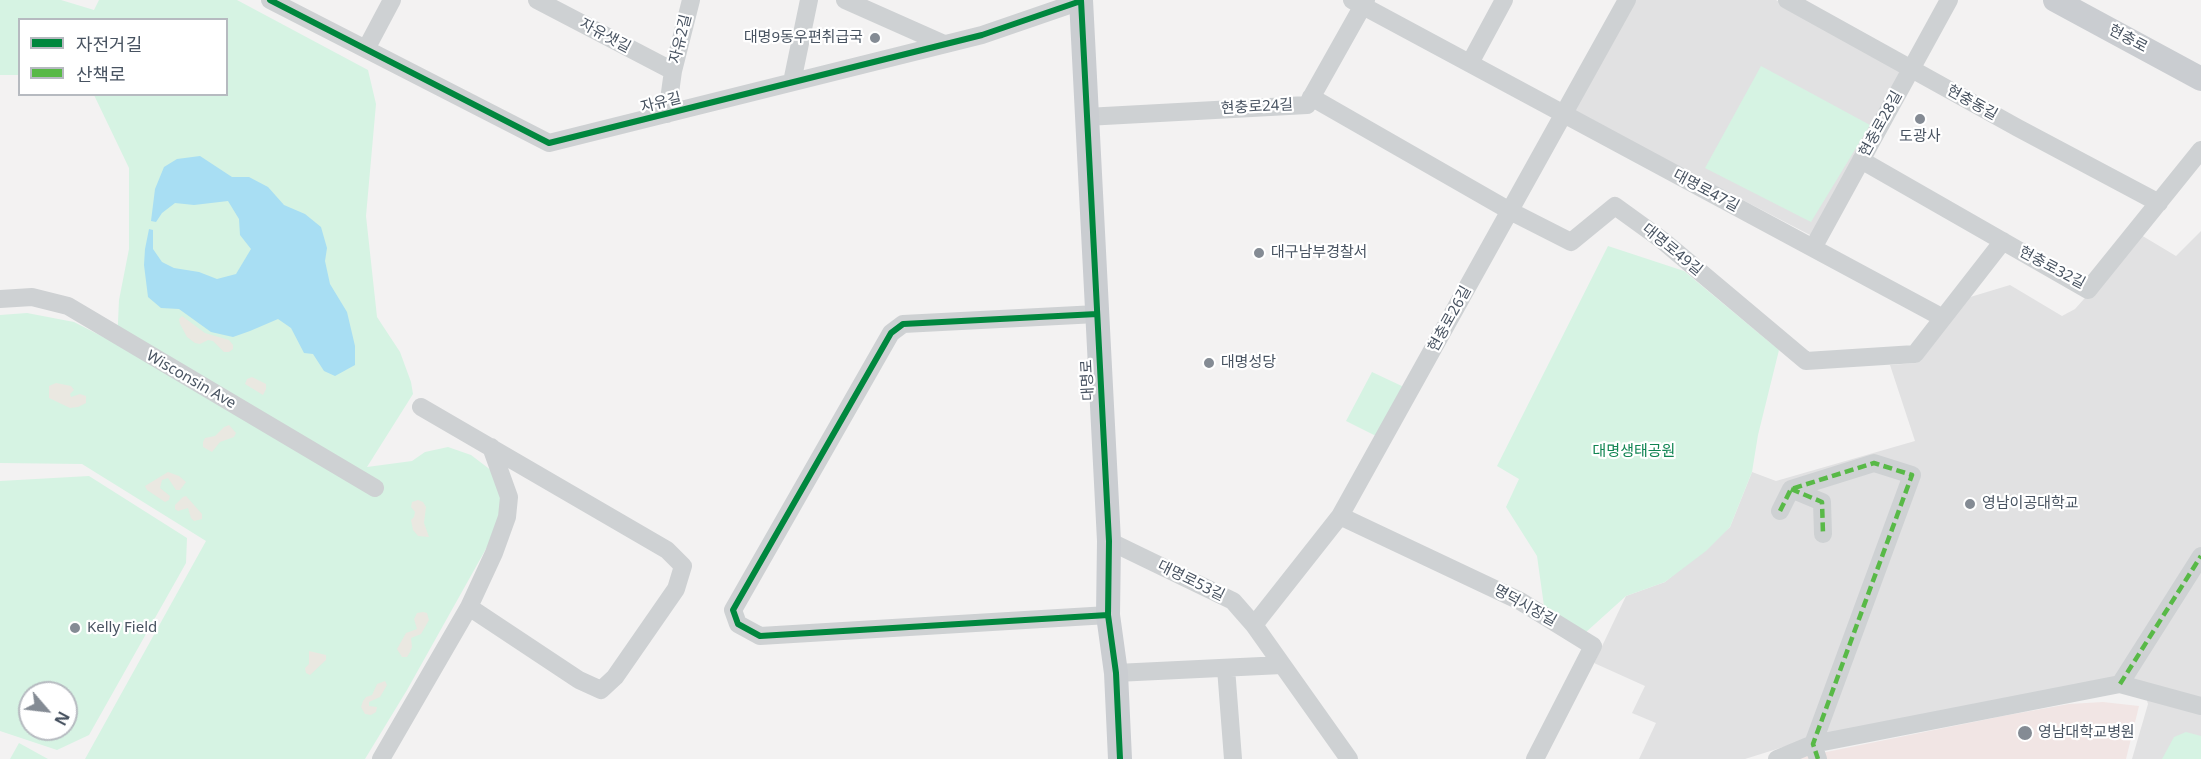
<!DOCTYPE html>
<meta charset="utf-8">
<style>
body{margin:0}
#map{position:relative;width:2201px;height:759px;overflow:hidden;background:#f3f2f2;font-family:"Noto Sans","Noto Sans KR",sans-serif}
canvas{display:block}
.legend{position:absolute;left:18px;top:18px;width:210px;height:78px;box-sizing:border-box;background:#fff;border:2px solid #b6bac0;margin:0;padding:8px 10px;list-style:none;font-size:18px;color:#485361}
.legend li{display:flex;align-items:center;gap:12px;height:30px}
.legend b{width:30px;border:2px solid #b6bac0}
.north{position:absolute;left:18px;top:681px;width:60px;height:60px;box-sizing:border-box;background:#fff;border:2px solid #b6bac0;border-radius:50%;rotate:118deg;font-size:16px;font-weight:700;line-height:24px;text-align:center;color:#485361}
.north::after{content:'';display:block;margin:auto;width:21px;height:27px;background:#848b94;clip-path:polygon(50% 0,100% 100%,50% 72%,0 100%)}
</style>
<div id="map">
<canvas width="2201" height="759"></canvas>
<ul class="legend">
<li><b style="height:8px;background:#00873e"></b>자전거길</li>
<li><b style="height:8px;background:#58b947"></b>산책로</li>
</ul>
<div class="north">N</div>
</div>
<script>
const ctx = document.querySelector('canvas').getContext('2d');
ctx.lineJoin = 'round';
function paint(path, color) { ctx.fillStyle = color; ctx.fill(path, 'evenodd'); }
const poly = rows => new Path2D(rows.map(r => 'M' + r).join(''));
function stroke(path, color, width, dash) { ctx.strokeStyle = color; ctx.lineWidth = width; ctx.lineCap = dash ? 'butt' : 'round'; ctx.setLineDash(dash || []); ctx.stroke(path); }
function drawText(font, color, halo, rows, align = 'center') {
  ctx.font = font + ' "Noto Sans","Noto Sans KR",sans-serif'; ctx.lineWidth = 4.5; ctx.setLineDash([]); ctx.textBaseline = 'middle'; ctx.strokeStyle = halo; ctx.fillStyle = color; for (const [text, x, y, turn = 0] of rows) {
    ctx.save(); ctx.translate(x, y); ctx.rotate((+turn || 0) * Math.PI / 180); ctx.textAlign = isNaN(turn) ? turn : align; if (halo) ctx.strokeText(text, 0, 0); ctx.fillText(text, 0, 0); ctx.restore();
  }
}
paint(poly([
 [1633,0,1776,0,1904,71,1812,236,1571,111],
 [2201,231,2201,759,2132,759,2148,704,2141,682,1796,743,1745,759,1639,759,1656,723,1632,713,1645,686,1594,663,1626,596,1665,582,1730,527,1752,472,1776,481,1915,441,1890,365,1916,363,1967,298,2010,285,2062,316,2075,309,2141,235,2176,256]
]), '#e1e1e2');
paint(poly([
 [2103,702,2139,706,2126,759,1792,759,2003,716,2069,704]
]), '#f1e5e4');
paint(poly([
 [0,0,61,0,94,10,99,0,237,0,368,70,376,104,366,216,377,317,400,352,411,382,413,394,367,467,412,461,425,452,448,447,471,455,492,471,503,496,501,522,407,690,365,759,85,759,206,541,82,464,0,463,0,315,27,313,74,322,117,344,119,300,129,249,129,168,94,95,226,94,226,20,20,20,19,75,0,75],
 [1761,66,1870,125,1811,222,1705,168],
 [1608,246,1684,271,1779,350,1758,435,1752,472,1730,527,1706,551,1665,582,1626,596,1585,633,1544,606,1537,556,1506,507,1519,479,1497,466],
 [1372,372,1406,388,1378,437,1346,421],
 [89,476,187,538,186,563,89,735,57,750,0,731,0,481],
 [30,693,66,693,66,729,30,729],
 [2186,732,2201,736,2201,759,2162,759,2174,737],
 [19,743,48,759,10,759]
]), '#d6f3e3');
paint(poly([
 [182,316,205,333,229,340,233,345,233,349,229,352,224,352,213,341,208,340,200,344,195,343,187,337,180,324,179,319],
 [252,377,266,384,266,389,263,395,245,384,247,379],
 [56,383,71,386,74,390,70,394,71,397,80,394,86,396,86,403,78,407,70,408,49,398,49,386],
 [229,425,236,433,234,437,220,442,212,452,203,447,203,442,205,438,215,436,224,427],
 [168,472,179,476,186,482,180,490,176,490,168,478,162,480,160,488,170,496,169,500,165,502,147,490,145,486],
 [186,496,202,514,202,519,194,521,191,518,188,508,178,511,175,509,175,505,183,497],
 [418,500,423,502,426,507,424,523,429,537,418,536,413,530,411,520,414,517,415,512,411,507,412,502],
 [423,612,427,613,429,620,421,634,411,638,412,647,410,652,407,657,402,657,397,649,406,633,417,629,414,619,417,613],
 [309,651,326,655,326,660,310,675,306,673,305,668,309,664],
 [385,681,387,685,380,697,369,702,369,706,377,707,376,712,371,715,365,714,361,707,363,701,366,697,372,695,377,684]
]), '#eae8e1');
paint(poly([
 [200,156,232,177,249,177,268,187,284,205,305,214,321,227,327,248,325,261,330,284,347,312,355,346,355,365,335,376,324,371,313,354,304,353,291,328,278,319,250,331,233,337,211,332,179,309,161,308,148,297,144,265,145,249,149,229,153,230,153,249,162,262,174,268,199,272,217,279,236,274,251,249,240,235,239,219,228,201,194,205,175,203,162,213,156,222,151,221,155,189,164,167,177,159]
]), '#a8def3');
stroke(poly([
 [270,0,549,143,982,35,1081,1],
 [537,0,673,71],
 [845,0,944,44],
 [1352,0,1943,318],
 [1787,0,2018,128,2159,203],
 [366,49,392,0],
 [1470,63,1504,0],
 [792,82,809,0],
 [1311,97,1510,211,1571,242,1615,206,1662,240,1806,361,1915,354,2003,241],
 [667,114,673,71,691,0],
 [1086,117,1307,105,1366,0],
 [1861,160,2088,290,2201,150],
 [1813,248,1949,0],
 [0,299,32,297,68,306,375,488],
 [1097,314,903,324,891,333,733,610,738,624,760,636,1108,615],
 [421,407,667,550,683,566,676,589,615,677,601,690,579,680,469,607],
 [1791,489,1822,502,1823,534],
 [1780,511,1791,489,1874,463,1912,475,1813,744,1818,759],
 [1340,516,1520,601,1593,646,1535,759],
 [1109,541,1233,601,1254,625,1349,759],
 [1254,625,1340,516,1627,0],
 [1226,668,1233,759],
 [1116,673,1282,665],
 [2120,684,2201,556],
 [381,759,469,607,494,553,507,517,509,497,491,447],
 [1777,759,1813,744,2120,684,2201,706]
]), '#ced1d3', 18);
stroke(poly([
 [1081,0,1109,541,1108,615,1116,673,1120,759],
 [2055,0,2201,79]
]), '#cacdd1', 24);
stroke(poly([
 [1791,489,1822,502,1823,534],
 [1780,511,1791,489,1874,463,1912,475,1813,744,1818,759],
 [2120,684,2201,556]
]), '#58b947', 4.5, [9, 4.5]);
stroke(poly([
 [270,0,549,143,982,35,1081,1],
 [1081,0,1109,541,1108,615,1116,673,1120,759],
 [1097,314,903,324,891,333,733,610,738,624,760,636,1108,615]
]), '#00873e', 6);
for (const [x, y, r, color] of [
 [875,38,6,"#848b94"],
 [1920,119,6,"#848b94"],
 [1259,253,6,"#848b94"],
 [1209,363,6,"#848b94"],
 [1970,504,6,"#848b94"],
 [75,628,6,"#848b94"],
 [2025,733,8,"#848b94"]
]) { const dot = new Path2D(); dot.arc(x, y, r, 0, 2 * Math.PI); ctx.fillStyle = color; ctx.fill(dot); stroke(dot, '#fff', 2); }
drawText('15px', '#485361', '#fff', [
 ["자유샛길",605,36,28],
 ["자유2길",681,39,-76],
 ["현충로",2128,39,28],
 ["자유길",661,103,-14],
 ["현충동길",1972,103,29],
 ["현충로24길",1257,107,-3],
 ["현충로28길",1881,124,-61],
 ["대명로47길",1706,191,28],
 ["대명로49길",1672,250,39],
 ["현충로32길",2052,268,28],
 ["현충로26길",1450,319,-61],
 ["Wisconsin Ave",191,380,30],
 ["대명로",1088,380,-93],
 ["대명로53길",1191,581,26],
 ["명덕시장길",1525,606,29]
]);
drawText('15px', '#485361', '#fff', [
 ["대명9동우편취급국",863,38,"right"],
 ["도광사",1920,137,"center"],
 ["대구남부경찰서",1271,253],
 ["대명성당",1221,363],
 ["영남이공대학교",1982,504],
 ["Kelly Field",87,628],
 ["영남대학교병원",2038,733]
], 'left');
drawText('15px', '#108452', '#fff', [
 ["대명생태공원",1634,452]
]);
</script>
